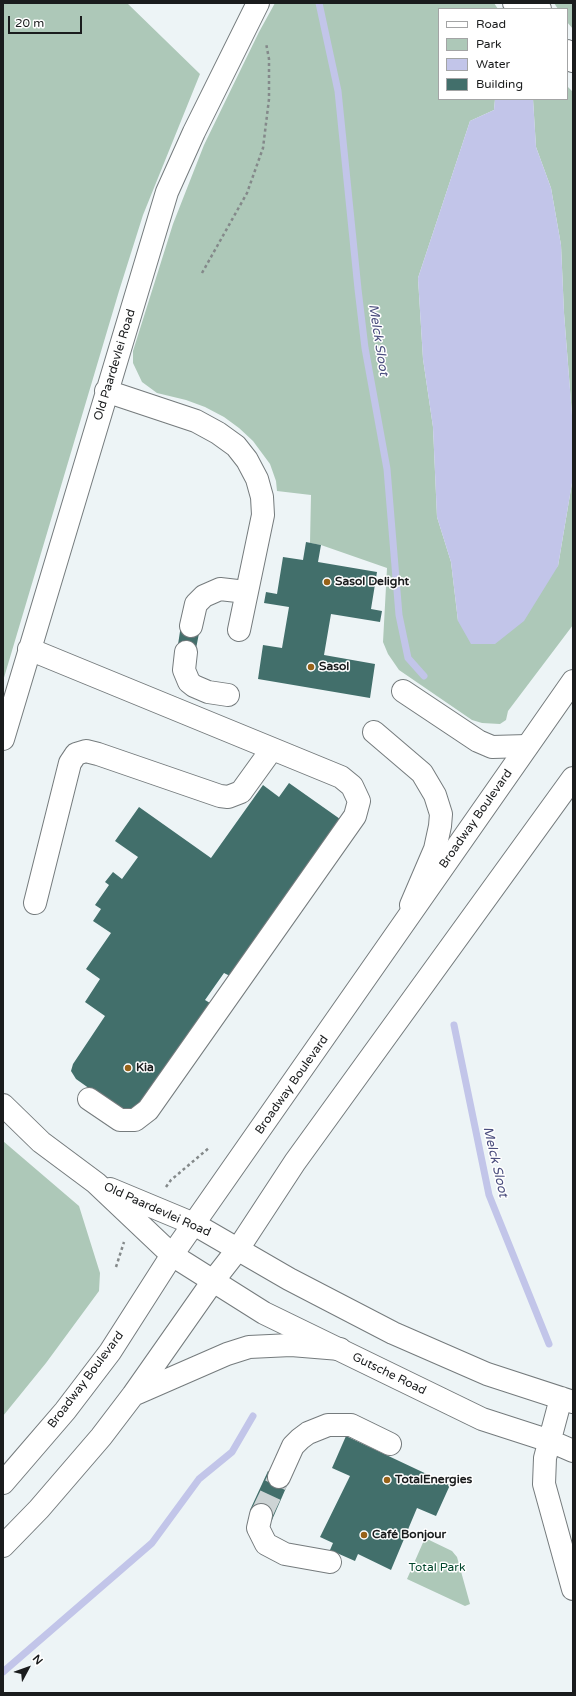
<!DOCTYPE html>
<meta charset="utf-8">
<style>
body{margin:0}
#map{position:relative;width:576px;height:1696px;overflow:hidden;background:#edf4f6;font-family:"Varela Round",sans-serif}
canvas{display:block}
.frame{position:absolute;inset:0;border:4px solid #1a1c1d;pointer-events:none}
.legend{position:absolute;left:438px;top:8px;width:130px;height:92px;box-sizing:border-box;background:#fff;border:1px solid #a3a4a5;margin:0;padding:5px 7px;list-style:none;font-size:12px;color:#1a1c1d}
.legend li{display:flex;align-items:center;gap:8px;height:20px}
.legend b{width:20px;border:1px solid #a3a4a5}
.north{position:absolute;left:8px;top:1648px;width:40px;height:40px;-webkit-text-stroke:3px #fff;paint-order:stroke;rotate:49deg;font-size:11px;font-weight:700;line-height:16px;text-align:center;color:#1a1c1d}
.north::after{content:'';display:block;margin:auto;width:14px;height:18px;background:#1a1c1d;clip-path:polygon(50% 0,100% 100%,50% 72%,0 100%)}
.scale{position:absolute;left:8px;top:16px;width:74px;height:18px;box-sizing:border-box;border:2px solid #1a1c1d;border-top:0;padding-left:5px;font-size:12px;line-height:14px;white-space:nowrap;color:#1a1c1d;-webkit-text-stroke:3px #fff;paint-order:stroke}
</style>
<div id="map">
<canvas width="576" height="1696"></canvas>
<div class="frame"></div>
<ul class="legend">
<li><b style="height:5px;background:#fff"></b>Road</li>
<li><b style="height:11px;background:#adc8b8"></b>Park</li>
<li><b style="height:11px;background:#c2c5e9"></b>Water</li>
<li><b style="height:11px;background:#426f6b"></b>Building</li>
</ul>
<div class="north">N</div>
<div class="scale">20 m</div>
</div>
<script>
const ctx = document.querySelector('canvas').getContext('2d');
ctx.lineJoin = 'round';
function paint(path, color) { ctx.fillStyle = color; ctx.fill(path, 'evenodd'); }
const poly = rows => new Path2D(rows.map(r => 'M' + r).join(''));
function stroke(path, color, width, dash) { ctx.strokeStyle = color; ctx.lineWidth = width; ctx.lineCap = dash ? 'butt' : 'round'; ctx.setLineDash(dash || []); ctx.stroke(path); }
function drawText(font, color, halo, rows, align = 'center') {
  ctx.font = font + ' "Varela Round",sans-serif'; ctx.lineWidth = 3; ctx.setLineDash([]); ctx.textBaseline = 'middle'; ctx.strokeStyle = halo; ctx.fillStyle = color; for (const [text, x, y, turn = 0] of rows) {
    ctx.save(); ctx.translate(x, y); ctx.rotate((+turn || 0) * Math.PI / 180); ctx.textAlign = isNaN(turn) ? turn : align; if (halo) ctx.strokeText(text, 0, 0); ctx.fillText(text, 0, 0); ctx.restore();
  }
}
paint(poly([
 [3,3,127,3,200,74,143,215,119,291,3,681],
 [275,3,494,3,498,9,439,9,439,99,495,99,494,110,470,121,418,278,423,359,433,427,437,517,451,562,458,621,558,566,573,477,573,625,508,711,506,720,500,724,482,723,472,720,399,670,388,654,383,642,387,568,321,545,310,543,311,495,277,491,276,481,270,464,253,441,239,428,224,417,205,407,186,400,157,393,142,382,133,363,133,351,173,224,204,145,259,32],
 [554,3,573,3,573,29,567,22,567,9,558,9],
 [567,86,573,92,573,428,564,313,561,245,551,188,536,147,533,99,567,99],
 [3,1141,79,1206,100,1273,99,1291,46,1363,3,1416],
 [425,1538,452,1551,457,1557,470,1604,465,1606,407,1579]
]), '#adc8b8');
paint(poly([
 [495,99,533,99,536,147,551,188,561,245,564,313,573,428,573,477,558,566,524,621,495,644,471,644,458,621,451,562,437,517,433,427,423,359,418,278,470,121,494,110]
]), '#c2c5e9');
stroke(poly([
 [319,3,338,91,358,289,365,348,387,469,399,615,408,658,424,676],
 [454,1025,489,1195,549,1344],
 [3,1672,152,1543,199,1479,232,1452,253,1416]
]), '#c2c5e9', 7);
paint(poly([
 [306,542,321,545,318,562,377,572,371,609,382,611,380,622,331,614,324,655,375,664,370,698,258,679,263,645,282,648,289,607,264,603,266,592,277,594,283,557,303,560],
 [181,625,200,628,195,654,177,651],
 [289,783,340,819,230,976,224,973,205,1000,210,1003,136,1108,121,1111,76,1079,71,1071,73,1064,105,1016,85,1002,100,979,86,969,111,933,93,921,101,909,95,905,109,885,105,882,113,872,122,879,138,857,115,841,139,807,211,858,263,785,279,797],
 [346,1436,450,1485,436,1516,417,1508,391,1570,358,1554,355,1561,330,1550,333,1543,320,1537,350,1476,332,1468],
 [268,1471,289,1481,272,1520,250,1510]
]), '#426f6b');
stroke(poly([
 [261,1515,279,1477]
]), '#cdd4d5', 22, [22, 11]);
const minor = poly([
 [106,391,196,421,218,433,236,446,247,460,257,479,262,497,263,515,239,630],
 [191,626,196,604,204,596,220,589,246,592],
 [29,649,341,777,352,786,359,801,355,816,148,1110,135,1120,120,1120,89,1099],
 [186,652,184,670,189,682,194,686,208,692,228,695],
 [403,691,478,741,492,747,527,746],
 [374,732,422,773,435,795,441,814,440,826,435,849,411,905],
 [3,739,167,192,194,132,258,3],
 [35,903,70,763,76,754,86,751,98,754,220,796,228,797,241,792,272,749],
 [3,1105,41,1142,96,1183,172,1255,264,1313,482,1419,550,1441,573,1451],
 [110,1189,194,1224,289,1279,393,1333,487,1374,573,1402],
 [561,1398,545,1458,544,1484,573,1589],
 [279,1477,293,1446,300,1439,308,1433,328,1425,351,1425,390,1444],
 [261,1515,258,1528,266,1544,285,1554,330,1562]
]);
const major = poly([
 [514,3,518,9],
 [536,3,540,9],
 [567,51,573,61],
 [133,1395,227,1354,249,1347,291,1345,340,1349],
 [3,1483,65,1411,110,1352,172,1255,573,681],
 [3,1546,39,1509,101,1437,133,1395,213,1281,238,1249,295,1162,573,778]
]);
stroke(minor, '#757b7d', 24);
stroke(major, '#757b7d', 24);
stroke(poly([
 [202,273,247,193,263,148,269,99,269,59,266,43],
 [166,1187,171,1180,210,1147],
 [116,1267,124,1242]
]), '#84898a', 2.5, [3, 3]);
stroke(minor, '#fff', 22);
stroke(major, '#fff', 22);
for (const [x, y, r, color] of [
 [327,582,4,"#976219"],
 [311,667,4,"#976219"],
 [128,1068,4,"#976219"],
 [387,1480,4,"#976219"],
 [364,1535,4,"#976219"]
]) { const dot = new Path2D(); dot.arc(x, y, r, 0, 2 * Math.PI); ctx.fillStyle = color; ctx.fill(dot); stroke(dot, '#fff', 1.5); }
drawText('12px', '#1a1c1d', '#fff', [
 ["Old Paardevlei Road",115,365,-73],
 ["Broadway Boulevard",476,819,-55],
 ["Broadway Boulevard",292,1085,-55],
 ["Old Paardevlei Road",157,1210,24],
 ["Gutsche Road",389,1374,26],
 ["Broadway Boulevard",86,1380,-53]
]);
drawText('bold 12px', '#1a1c1d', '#fff', [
 ["Sasol Delight",335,582],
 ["Sasol",319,667],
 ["Kia",136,1068],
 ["TotalEnergies",395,1480],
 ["Café Bonjour",372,1535]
], 'left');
drawText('12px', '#00462b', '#fff', [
 ["Total Park",437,1568]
]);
drawText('italic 13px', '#4b4e7e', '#fff', [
 ["Melck Sloot",378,340,81],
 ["Melck Sloot",495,1162,77]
]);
</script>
